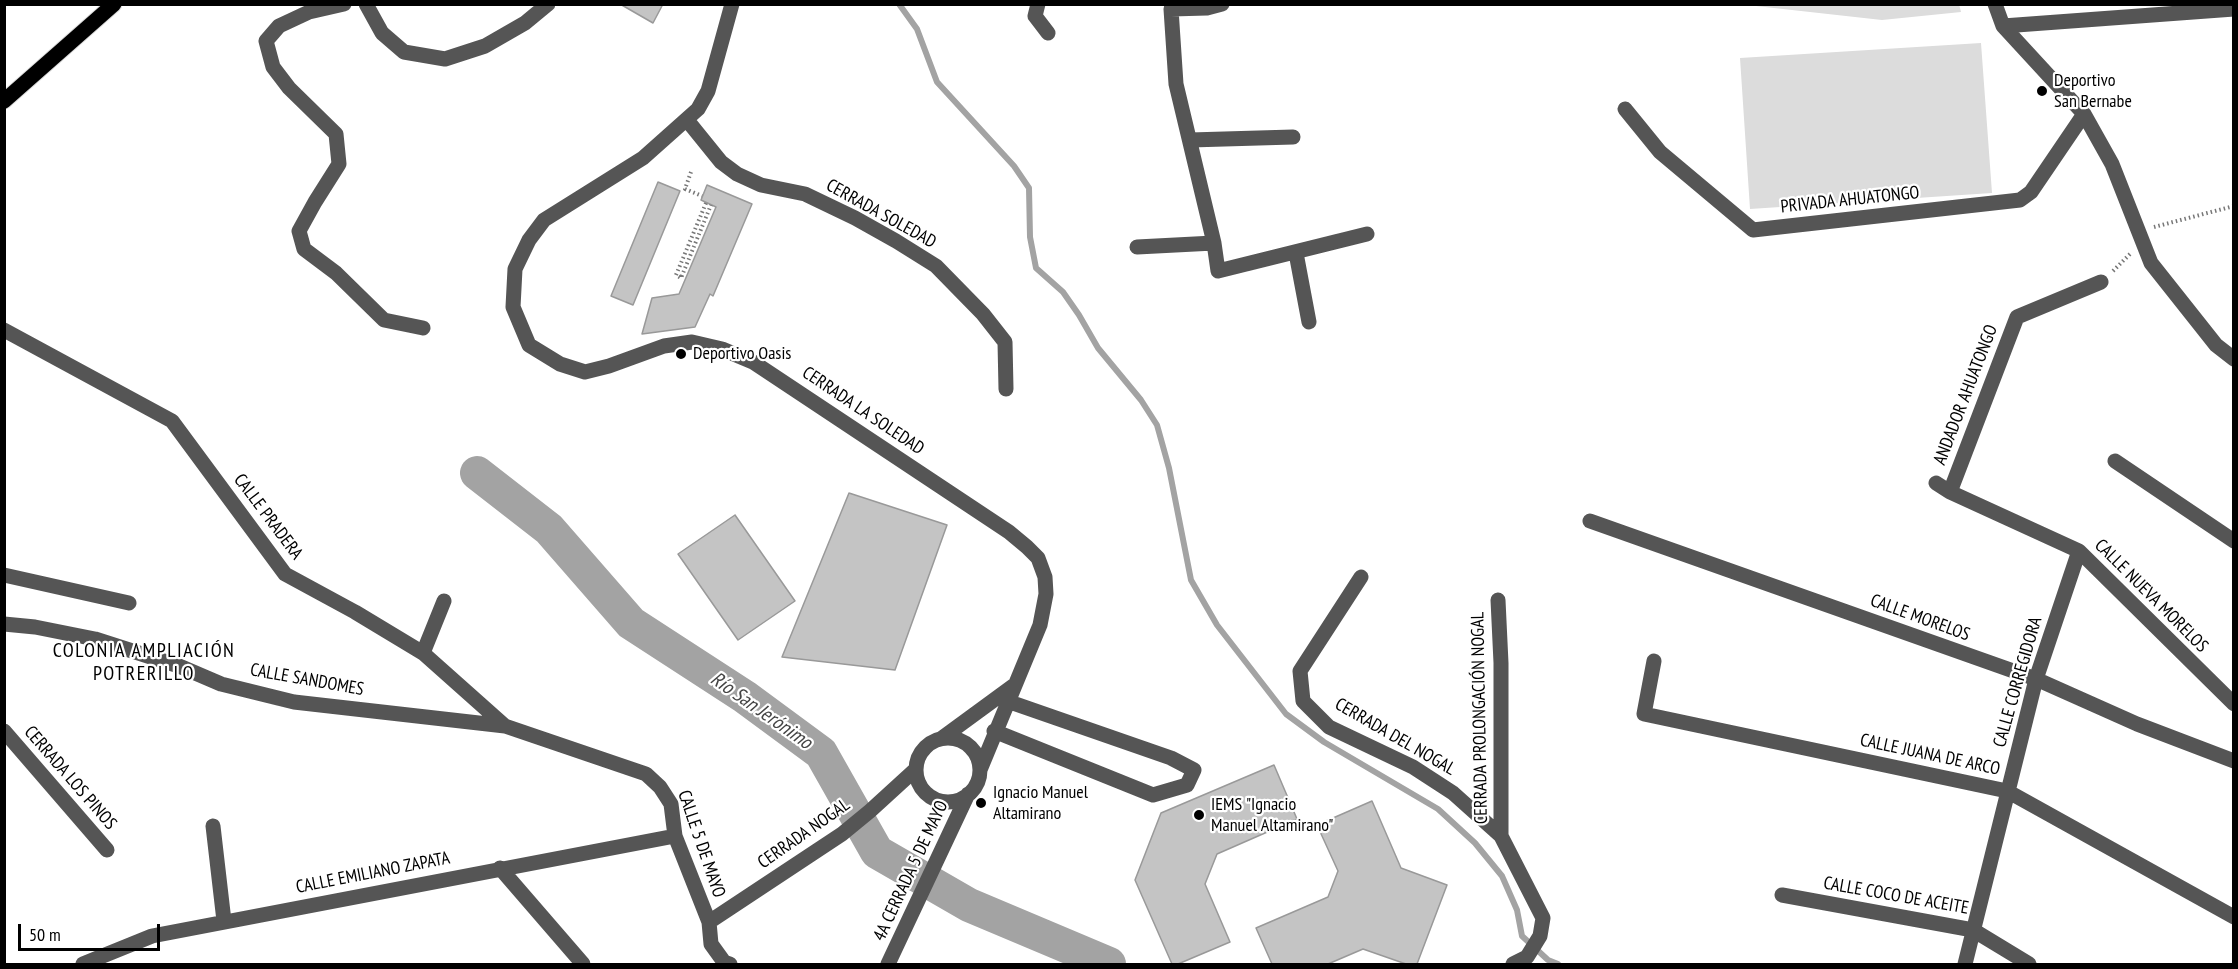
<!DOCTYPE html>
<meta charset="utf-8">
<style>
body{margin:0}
#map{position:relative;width:2238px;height:969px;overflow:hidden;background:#fff;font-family:"PT Sans Narrow",sans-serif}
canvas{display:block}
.frame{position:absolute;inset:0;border:6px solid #000;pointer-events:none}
.scale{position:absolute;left:18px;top:924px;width:142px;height:27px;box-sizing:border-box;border:3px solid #000;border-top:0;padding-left:8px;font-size:18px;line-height:21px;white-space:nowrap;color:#000;-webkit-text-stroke:4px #fff;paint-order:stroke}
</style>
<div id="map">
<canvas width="2238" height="969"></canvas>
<div class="frame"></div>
<div class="scale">50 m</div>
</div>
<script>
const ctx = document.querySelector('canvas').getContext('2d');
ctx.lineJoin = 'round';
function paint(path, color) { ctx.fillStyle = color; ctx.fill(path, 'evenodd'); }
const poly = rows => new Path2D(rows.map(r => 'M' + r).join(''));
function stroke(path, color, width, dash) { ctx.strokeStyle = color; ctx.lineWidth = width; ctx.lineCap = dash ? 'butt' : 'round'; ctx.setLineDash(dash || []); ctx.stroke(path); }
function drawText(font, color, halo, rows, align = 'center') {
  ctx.font = font + ' "PT Sans Narrow",sans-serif'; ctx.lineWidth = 4.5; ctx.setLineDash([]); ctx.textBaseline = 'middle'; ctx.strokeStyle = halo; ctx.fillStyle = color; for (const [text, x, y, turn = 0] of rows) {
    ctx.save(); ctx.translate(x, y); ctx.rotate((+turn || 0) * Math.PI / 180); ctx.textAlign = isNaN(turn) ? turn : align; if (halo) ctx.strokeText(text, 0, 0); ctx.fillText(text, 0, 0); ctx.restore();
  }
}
paint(poly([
 [1959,4,1961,12,1882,20,1747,5],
 [1981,43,1992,193,1750,209,1740,58]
]), '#dcdcdc');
stroke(poly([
 [899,4,917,29,937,82,1014,166,1029,188,1030,237,1036,268,1063,292,1079,315,1098,348,1141,400,1157,425,1169,468,1191,580,1217,625,1286,714,1324,742,1438,809,1475,843,1502,876,1517,910,1522,936,1548,960,1558,964]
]), '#a3a3a3', 6);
stroke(poly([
 [477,473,549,529,631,623,745,697,821,753,877,852,969,905,1109,964]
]), '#a3a3a3', 34);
const building = poly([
 [620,4,663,4,653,23,620,4],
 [658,182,680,191,633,305,611,296,658,182],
 [707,185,752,204,713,296,710,294,695,327,642,334,652,298,679,294,716,207,701,200,707,185],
 [849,493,947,525,895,670,782,657,849,493],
 [735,515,795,601,738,640,678,554,735,515],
 [1274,765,1297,819,1217,854,1205,884,1230,942,1178,964,1172,964,1135,880,1161,813,1274,765],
 [1372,801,1401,868,1447,885,1417,964,1406,964,1363,949,1328,964,1272,964,1256,928,1328,897,1338,871,1317,825,1372,801]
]);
paint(building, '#c4c4c4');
stroke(building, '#999', 1.5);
const major = poly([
 [4,101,114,4]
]);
stroke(major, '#dbdbdb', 17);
stroke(poly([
 [691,172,685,189,702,196],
 [706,203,676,275,681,278,711,205],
 [2154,227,2234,206],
 [2113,271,2131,253]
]), '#777', 4, [1.5, 3]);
stroke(poly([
 [344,4,309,12,279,26,266,41,273,67,289,88,336,134,339,164,315,202,299,231,304,249,336,273,384,320,423,328],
 [366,4,382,33,404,52,445,59,485,46,525,23,548,4],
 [732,4,708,91,698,109,643,158,544,220,529,240,515,269,513,307,529,345,560,364,585,372,609,366,664,346,692,342,722,349,753,362,1009,532,1027,547,1038,558,1045,577,1046,594,1040,625,980,770],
 [1038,4,1035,16,1048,33],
 [1222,4,1207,8,1171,9,1176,84,1214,243,1218,271,1367,234],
 [1995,4,2003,26,2084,114,2112,164,2151,263,2216,345,2234,359],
 [2003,26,2234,9],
 [1625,109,1660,152,1753,230,2020,200,2031,192,2084,114],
 [687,120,721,162,737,174,761,185,805,194,855,218,896,241,936,266,983,314,1005,342,1006,389],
 [1190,140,1293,137],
 [1137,247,1214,243],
 [1296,253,1309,322],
 [4,330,172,421,285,574,355,612,423,653,505,726],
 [2115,461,2234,541],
 [1936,483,1950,492,2079,551,2234,704],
 [1950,492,2017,317,2101,282],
 [1590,521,2036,679,2137,724,2234,761],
 [4,575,129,603],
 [1361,577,1300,671,1303,701,1329,727,1413,767,1453,793,1501,836,1543,918,1540,936,1527,957,1513,964],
 [1498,600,1501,663,1501,836],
 [4,624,35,627,95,639,179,666,221,684,294,702,505,726,646,774,660,787,671,804,675,836,709,922,711,944,724,962,730,964],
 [423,653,444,601],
 [1654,661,1644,714,2007,791,2234,917],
 [4,731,107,850],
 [994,731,1153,795,1187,785,1194,770,1171,758,1007,701],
 [942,738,1013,686],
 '916 770a32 32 0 1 1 64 0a32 32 0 1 1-64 0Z',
 [213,826,224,921],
 [500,868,583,964],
 [1782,895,1973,930,2029,964],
 [709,922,842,834,870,811,916,769],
 [83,964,152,936,675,836],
 [888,964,968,794],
 [1965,964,2036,679,2079,551]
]), '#555', 15);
stroke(major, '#000', 15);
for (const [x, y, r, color] of [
 [2042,91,6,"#000"],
 [681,354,6,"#000"],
 [981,803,6,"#000"],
 [1199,815,6,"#000"]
]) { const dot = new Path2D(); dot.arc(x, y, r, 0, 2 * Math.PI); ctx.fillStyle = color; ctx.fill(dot); stroke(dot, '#fff', 2); }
drawText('18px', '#000', '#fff', [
 ["Deportivo",2054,81],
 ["San Bernabe",2054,102],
 ["Deportivo Oasis",693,354],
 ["Ignacio Manuel",993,793],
 ["Altamirano",993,814],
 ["IEMS \"Ignacio",1211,805],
 ["Manuel Altamirano\"",1211,826]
], 'left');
drawText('18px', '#000', '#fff', [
 ["PRIVADA AHUATONGO",1850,200,-6],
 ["CERRADA SOLEDAD",881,214,29],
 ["ANDADOR AHUATONGO",1966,395,-69],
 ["CERRADA LA SOLEDAD",863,411,34],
 ["CALLE PRADERA",268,517,53],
 ["CALLE NUEVA MORELOS",2151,596,45],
 ["CALLE MORELOS",1920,618,20],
 ["CALLE SANDOMES",307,680,10],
 ["CALLE CORREGIDORA",2018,682,-74],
 ["CERRADA PROLONGACIÓN NOGAL",1480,718,-91],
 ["CERRADA DEL NOGAL",1395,737,30],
 ["CALLE JUANA DE ARCO",1930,755,12],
 ["CERRADA LOS PINOS",70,778,49],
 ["CERRADA NOGAL",804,834,-35],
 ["CALLE 5 DE MAYO",701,844,71],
 ["4A CERRADA 5 DE MAYO",911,871,-65],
 ["CALLE EMILIANO ZAPATA",373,873,-11],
 ["CALLE COCO DE ACEITE",1896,896,10]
]);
ctx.letterSpacing = '1.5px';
drawText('20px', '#000', '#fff', [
 ["COLONIA AMPLIACIÓN",144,651],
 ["POTRERILLO",144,674]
]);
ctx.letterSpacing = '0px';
drawText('italic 20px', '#444', '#fff', [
 ["Río San Jerónimo",761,711,35]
]);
</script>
